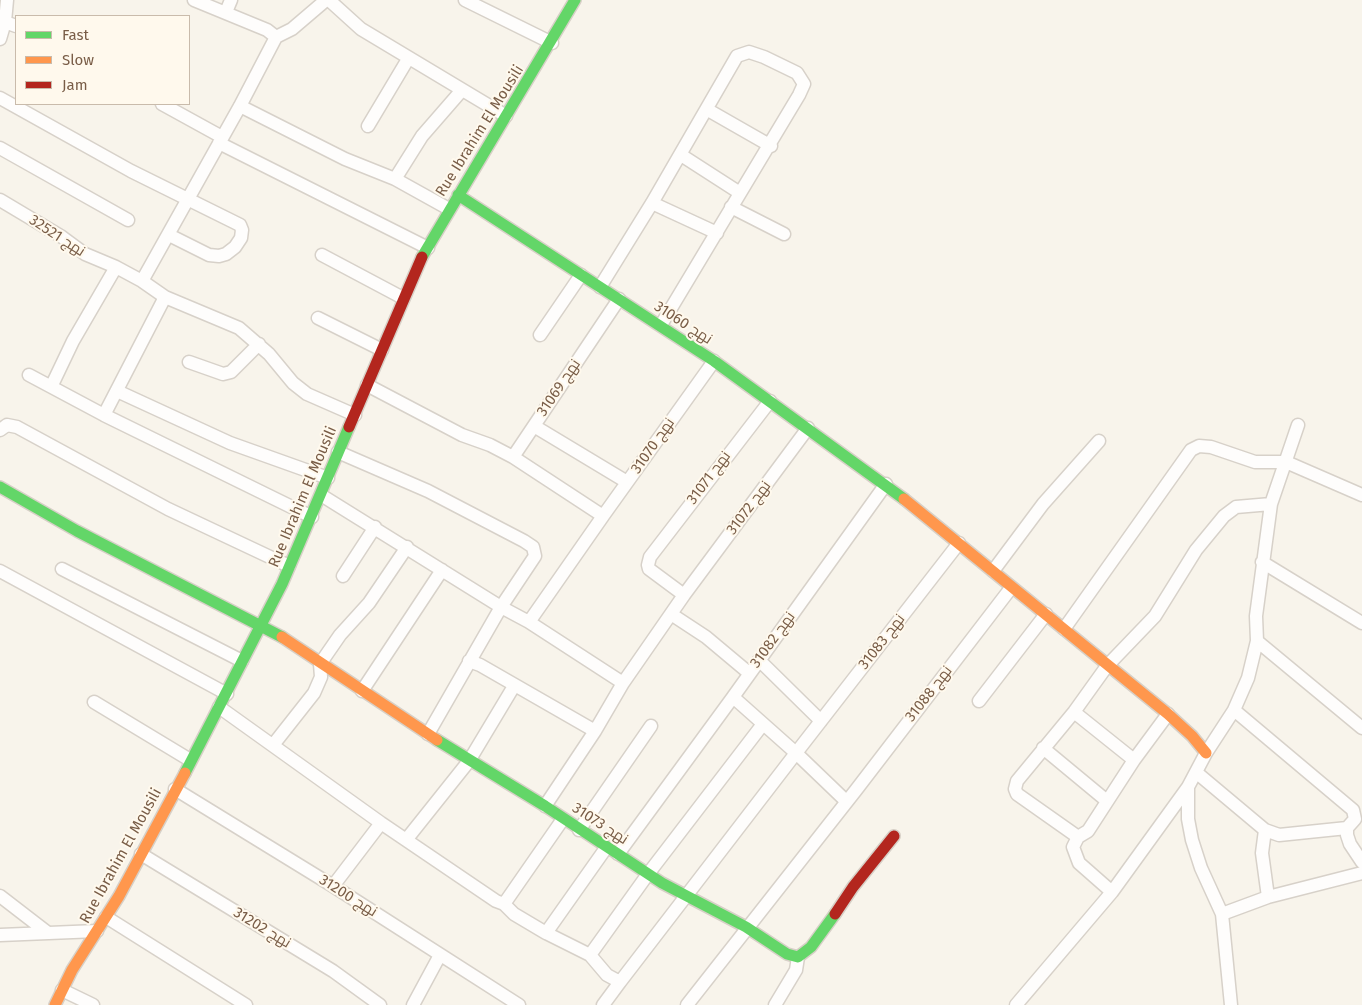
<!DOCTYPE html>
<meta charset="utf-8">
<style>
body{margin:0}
#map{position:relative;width:1362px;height:1005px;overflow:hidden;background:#f8f4eb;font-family:"Fira Sans",sans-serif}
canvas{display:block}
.legend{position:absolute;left:15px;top:15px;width:175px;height:90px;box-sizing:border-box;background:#fff9ed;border:1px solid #c9bbab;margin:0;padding:6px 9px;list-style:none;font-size:15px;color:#795d47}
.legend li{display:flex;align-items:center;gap:10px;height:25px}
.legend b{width:25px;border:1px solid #c9bbab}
</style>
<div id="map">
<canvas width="1362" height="1005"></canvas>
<ul class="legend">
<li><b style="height:6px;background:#63d668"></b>Fast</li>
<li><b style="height:6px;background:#ff974d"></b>Slow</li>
<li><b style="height:6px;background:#b3261e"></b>Jam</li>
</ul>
</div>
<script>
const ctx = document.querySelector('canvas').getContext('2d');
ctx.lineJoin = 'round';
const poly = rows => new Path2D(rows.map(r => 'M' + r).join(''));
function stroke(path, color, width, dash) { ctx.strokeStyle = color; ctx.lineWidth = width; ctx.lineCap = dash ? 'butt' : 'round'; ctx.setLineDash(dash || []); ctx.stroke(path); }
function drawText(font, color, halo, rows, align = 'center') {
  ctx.font = font + ' "Fira Sans",Cairo,sans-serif'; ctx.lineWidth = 4; ctx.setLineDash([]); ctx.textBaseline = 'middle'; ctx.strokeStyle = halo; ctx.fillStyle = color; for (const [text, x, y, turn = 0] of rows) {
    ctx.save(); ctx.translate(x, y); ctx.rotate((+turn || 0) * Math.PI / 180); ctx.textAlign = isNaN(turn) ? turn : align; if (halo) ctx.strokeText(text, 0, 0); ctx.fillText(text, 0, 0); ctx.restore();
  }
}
const street = poly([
 [194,0,267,30,276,37],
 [329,0,361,29,506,116],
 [465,0,552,43],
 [226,12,231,0],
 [0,20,5,22,7,0],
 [0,39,5,22,16,26],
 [0,98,131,171,240,225,242,230,241,238,235,247,226,254,219,256,209,255,169,235],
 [162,104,222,137],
 [240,106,345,159,395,179,449,209],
 [708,110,771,146],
 [368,126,408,59],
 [219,143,428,248],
 [0,148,128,220],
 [681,155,740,193],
 [395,179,422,136,462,90],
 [0,200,62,237,85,254,116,267],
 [652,203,717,233],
 [731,207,784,234],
 [322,255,403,298],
 [142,281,240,106,276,37,292,29,326,0],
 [600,287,652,203,737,56,749,52,764,57,797,73,804,84,799,95,661,325],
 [318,318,382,350],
 [540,335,581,275],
 [189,362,223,374,231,372,259,344],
 [29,375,104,415,312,517],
 [52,385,73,341,116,267,142,281,165,297,239,328,269,354,293,383,307,394,355,415],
 [367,385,462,435,490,445,513,457,603,516,714,361],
 [117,391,230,443,328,478],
 [104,415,165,297],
 [534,426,627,482],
 [0,430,7,425,17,427,168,509,289,566],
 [513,457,619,299],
 [886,484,733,697,796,753,959,543],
 [321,495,501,607,535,556,533,547,524,541,428,491,338,452],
 [1262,562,1362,623],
 [62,569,242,661],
 [0,571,227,694],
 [993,571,1043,504,1099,441],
 [343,576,375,527],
 [684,595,808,428],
 [671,614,706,637,749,673],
 [529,622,623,683,684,595,649,569,648,565,650,557,770,401],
 [1064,629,1191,450,1199,446,1211,447,1255,462,1286,462,1362,495],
 [1257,641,1362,728],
 [759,660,821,721],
 [469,661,480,665,595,731,545,806],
 [362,691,442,570],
 [979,701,1046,614],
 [94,702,190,760],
 [219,707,381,823,496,901,504,904,514,914,546,933,606,848],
 [1234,710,1353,810,1355,819,1347,828,1347,835,1350,844,1362,862],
 [1074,712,1134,760],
 [595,731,623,683],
 [428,734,501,607,529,622,603,516],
 [273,745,314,693,321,677,320,664,340,635,369,603,407,547],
 [1043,748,1107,801],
 [1197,773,1265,830,1262,853,1268,897],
 [1188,787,1188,819,1192,840,1201,868,1222,914,1231,1005],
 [175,789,333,886,519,1005],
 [579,830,651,726],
 [1265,830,1279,835,1347,828],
 [1078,837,1017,794,1015,789,1017,781,1074,712,1107,666,1155,616,1196,550,1224,516,1236,507,1271,504],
 [406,840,469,761,514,686],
 [141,854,333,971,380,1005],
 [618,854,733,697],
 [333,886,381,823],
 [1112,892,1079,863,1073,847,1078,837,1088,831,1134,760,1168,714],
 [0,896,48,933],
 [504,904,563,819],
 [1222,914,1268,897,1362,873],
 [106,917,246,1005],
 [546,933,590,955,648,874,763,724],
 [0,935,97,931],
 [590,955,607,975,620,982,796,753,846,801],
 [62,990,93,1005],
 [413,1005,440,955],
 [603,1005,620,982],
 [687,1005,856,790,1011,588],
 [775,1005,796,970,798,957],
 [1016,1005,1112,892,1188,787,1206,753,1234,710,1248,678,1257,641,1256,616,1271,504,1298,425]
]);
const fast = poly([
 [458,195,714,361,904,499],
 [422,257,575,0],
 [0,487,77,531,282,637],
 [437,740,545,806,662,883,746,927,787,954,798,957,811,947,835,914],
 [185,773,282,584,349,427]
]);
const slow = poly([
 [904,499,1168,714,1192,736,1206,753],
 [282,637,437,740],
 [55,1005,72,970,119,896,185,773]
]);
const jam = poly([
 [349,427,422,257],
 [835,914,853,887,894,836]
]);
stroke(street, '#d7d1c9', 15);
stroke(fast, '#d7d0c7', 14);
stroke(slow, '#d7d0c7', 14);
stroke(jam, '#d7d0c7', 14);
stroke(street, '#fefdfc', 12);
stroke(fast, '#63d668', 11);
stroke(slow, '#ff974d', 11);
stroke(jam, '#b3261e', 11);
drawText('15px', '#795d47', '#fff9ed', [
 ["Rue Ibrahim El Mousili",480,131,-58],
 ["نهج 32521",57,236,33],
 ["نهج 31060",683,323,33],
 ["نهج 31069",559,388,-56],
 ["نهج 31070",653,446,-55],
 ["نهج 31071",709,478,-53],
 ["Rue Ibrahim El Mousili",303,497,-67],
 ["نهج 31072",749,508,-53],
 ["نهج 31082",773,640,-54],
 ["نهج 31083",882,642,-52],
 ["نهج 31088",929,694,-52],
 ["نهج 31073",600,824,33],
 ["Rue Ibrahim El Mousili",121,856,-61],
 ["نهج 31200",348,896,32],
 ["نهج 31202",262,928,31]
]);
</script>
